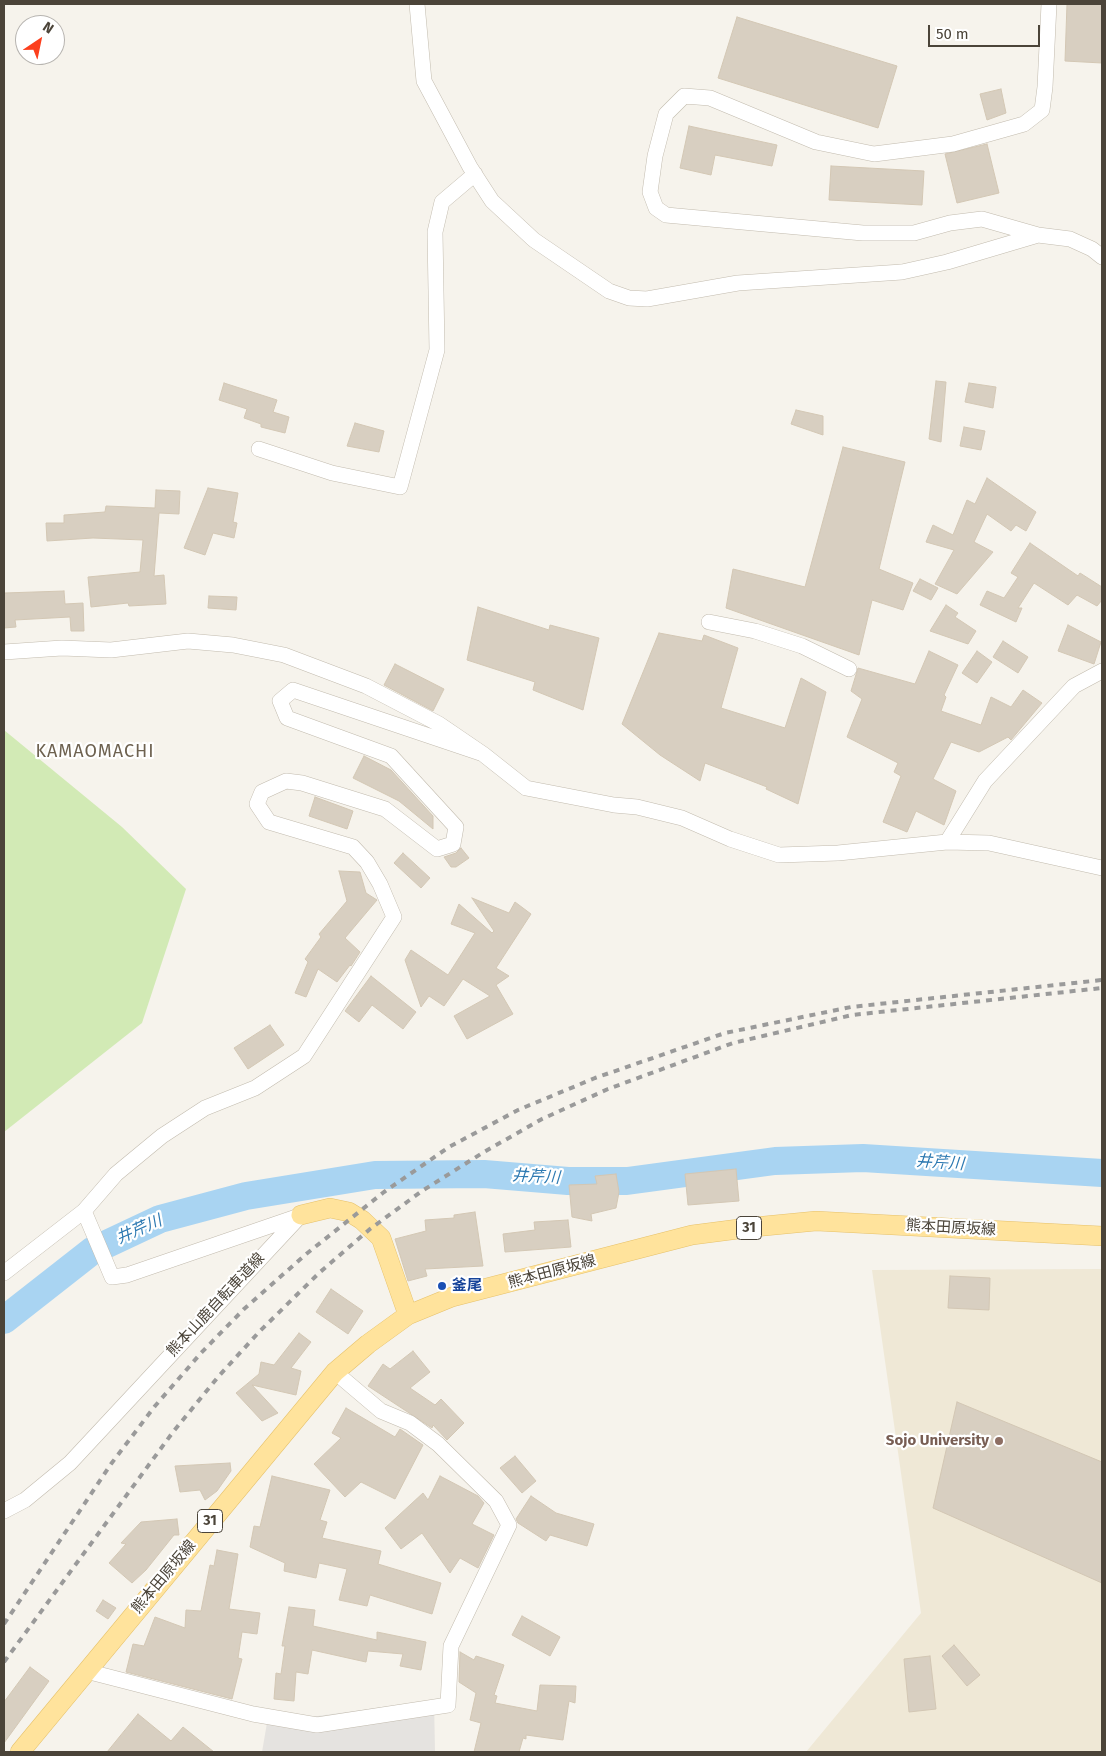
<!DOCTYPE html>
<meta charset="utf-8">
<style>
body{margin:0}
#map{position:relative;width:1106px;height:1756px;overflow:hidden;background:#f6f3ec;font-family:"Fira Sans",sans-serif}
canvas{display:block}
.frame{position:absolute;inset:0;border:5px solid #4b4439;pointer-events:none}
.north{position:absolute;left:15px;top:15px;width:50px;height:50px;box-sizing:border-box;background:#fff;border:1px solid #b7b4b0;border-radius:50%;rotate:34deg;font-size:14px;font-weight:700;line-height:20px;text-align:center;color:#4b4439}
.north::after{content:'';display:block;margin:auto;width:18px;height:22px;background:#fc3f1d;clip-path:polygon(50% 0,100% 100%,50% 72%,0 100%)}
.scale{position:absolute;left:928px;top:25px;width:112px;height:22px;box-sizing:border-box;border:2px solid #4b4439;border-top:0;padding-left:6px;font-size:15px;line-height:18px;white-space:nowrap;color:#4b4439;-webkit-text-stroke:4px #fff;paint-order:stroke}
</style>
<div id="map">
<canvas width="1106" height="1756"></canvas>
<div class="frame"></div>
<div class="north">N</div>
<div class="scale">50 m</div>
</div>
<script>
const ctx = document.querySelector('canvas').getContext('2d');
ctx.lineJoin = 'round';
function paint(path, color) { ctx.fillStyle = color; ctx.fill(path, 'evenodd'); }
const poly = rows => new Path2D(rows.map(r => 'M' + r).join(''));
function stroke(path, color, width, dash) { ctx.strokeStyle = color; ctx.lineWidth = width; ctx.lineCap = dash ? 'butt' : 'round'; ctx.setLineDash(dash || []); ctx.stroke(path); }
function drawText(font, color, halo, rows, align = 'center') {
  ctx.font = font + ' "Fira Sans","Noto Sans JP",sans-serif'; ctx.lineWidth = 4.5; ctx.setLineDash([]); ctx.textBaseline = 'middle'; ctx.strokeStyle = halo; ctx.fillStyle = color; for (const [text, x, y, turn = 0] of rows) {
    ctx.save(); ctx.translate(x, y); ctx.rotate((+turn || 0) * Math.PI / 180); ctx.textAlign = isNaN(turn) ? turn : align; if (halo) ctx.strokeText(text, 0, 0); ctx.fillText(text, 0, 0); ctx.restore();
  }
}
paint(poly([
 [1102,1269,1102,1752,806,1752,921,1613,872,1270]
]), '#efe8d6');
paint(poly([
 [4,730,122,827,186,889,142,1023,4,1132]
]), '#d2eab5');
paint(poly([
 [434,1700,435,1752,262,1752,267,1723]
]), '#e5e3e0');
stroke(poly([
 [4,1320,92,1251,160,1219,246,1196,375,1175,484,1174,568,1181,627,1181,775,1161,863,1158,1102,1173]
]), '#a9d4f2', 28);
const building = poly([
 [1067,4,1102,4,1102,63,1065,61,1067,4],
 [737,17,897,66,878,128,718,78,737,17],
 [1001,89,1006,113,987,120,980,94,1001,89],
 [689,126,777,145,772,166,715,155,711,175,680,168,689,126],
 [987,144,999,193,957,203,945,154,987,144],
 [831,166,924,171,922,205,829,200,831,166],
 [936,381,946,382,941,442,929,439,936,381],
 [224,383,277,400,273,412,289,417,285,433,261,427,261,424,244,418,247,409,219,400,224,383],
 [969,383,996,387,993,408,965,402,969,383],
 [796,410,823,416,823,435,791,424,796,410],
 [355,423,384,431,379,452,347,446,355,423],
 [964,427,985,431,981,450,960,446,964,427],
 [843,447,905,462,879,569,913,583,903,610,872,600,859,655,726,608,733,569,805,587,843,447],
 [987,478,1036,512,1026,531,1016,525,1011,531,987,514,974,542,993,552,957,594,935,584,954,550,926,542,933,525,953,535,967,500,975,504,987,478],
 [208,488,238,493,233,522,237,523,234,538,213,533,205,555,184,548,208,488],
 [156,490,180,491,179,514,159,513,154,576,164,575,166,604,129,606,128,603,91,607,88,577,140,572,143,540,93,538,47,541,46,523,64,523,64,515,105,512,106,506,155,508,156,490],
 [1030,543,1078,576,1080,573,1102,587,1102,600,1097,606,1077,595,1068,605,1034,583,1018,608,1022,608,1016,622,980,605,987,591,1004,598,1018,577,1011,573,1030,543],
 [920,579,938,588,931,600,913,591,920,579],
 [64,591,65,604,83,603,84,631,71,631,70,617,15,620,16,627,4,628,4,593,64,591],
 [209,596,237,597,236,610,208,608,209,596],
 [946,605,958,613,955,617,976,631,968,644,930,631,946,605],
 [478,607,549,630,550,625,599,638,583,710,533,690,535,682,467,660,478,607],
 [1068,625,1101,642,1094,664,1058,651,1068,625],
 [659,633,702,641,704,635,738,648,721,708,785,728,801,678,826,692,798,804,766,789,767,787,705,763,700,781,660,755,622,724,659,633],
 [1003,641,1028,657,1018,673,993,657,1003,641],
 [929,651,958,665,944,695,946,697,941,711,981,725,991,697,1011,707,1023,690,1042,703,1011,740,1008,737,979,752,951,742,933,779,956,791,944,825,916,811,907,832,883,822,901,776,894,772,898,763,847,737,862,699,851,691,858,668,915,684,929,651],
 [977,651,992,662,977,683,962,673,977,651],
 [395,664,444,689,433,711,384,685,395,664],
 [364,756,391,770,433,816,433,829,399,801,353,778,364,756],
 [315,797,353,811,347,829,309,816,315,797],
 [461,848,469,858,456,867,451,867,444,857,456,853,461,848],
 [403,853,430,878,421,888,394,863,403,853],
 [339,871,360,872,366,893,377,900,345,938,360,952,351,966,350,965,337,982,318,969,306,997,295,993,308,962,305,959,321,937,319,934,347,901,339,871],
 [472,898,509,913,515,902,531,914,496,968,509,976,496,985,513,1014,467,1039,454,1016,490,996,463,979,444,1006,429,996,421,1007,405,960,411,950,448,975,475,933,451,924,459,904,492,933,494,931,472,898],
 [371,976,416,1012,403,1029,372,1005,359,1022,345,1011,371,976],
 [270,1025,284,1045,248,1069,234,1048,270,1025],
 [736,1169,739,1201,688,1205,685,1174,736,1169],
 [616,1174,619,1192,616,1208,591,1214,592,1221,572,1217,569,1185,597,1184,595,1176,616,1174],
 [475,1212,483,1266,425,1269,427,1276,408,1281,395,1239,426,1231,425,1220,454,1218,454,1215,475,1212],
 [568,1220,571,1247,505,1252,503,1234,535,1230,534,1222,568,1220],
 [950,1276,990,1278,989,1310,948,1308,950,1276],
 [331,1289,363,1311,348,1334,316,1312,331,1289],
 [299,1333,311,1342,291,1368,301,1371,296,1395,252,1385,278,1413,262,1421,236,1393,259,1374,261,1362,274,1365,299,1333],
 [413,1351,430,1372,410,1388,435,1405,441,1399,464,1423,447,1440,433,1425,432,1428,368,1386,383,1364,390,1369,413,1351],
 [957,1402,1102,1462,1102,1583,933,1508,957,1402],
 [346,1408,395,1437,400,1429,423,1445,395,1499,361,1482,345,1497,314,1464,341,1438,332,1433,346,1408],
 [515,1456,536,1481,522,1493,500,1468,515,1456],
 [230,1463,231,1471,217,1491,205,1500,200,1490,180,1492,175,1466,230,1463],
 [272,1476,330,1490,320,1520,327,1522,322,1538,381,1551,378,1564,441,1583,432,1614,370,1595,367,1606,339,1600,347,1569,319,1563,316,1578,284,1571,285,1563,250,1547,254,1526,260,1527,272,1476],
 [440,1476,478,1496,484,1503,472,1524,494,1535,478,1568,460,1558,450,1573,422,1533,401,1549,385,1528,423,1493,428,1500,440,1476],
 [531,1496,556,1513,594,1524,587,1546,550,1535,546,1541,518,1523,516,1519,531,1496],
 [177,1519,179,1535,174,1535,146,1570,132,1583,109,1563,126,1544,121,1543,141,1522,177,1519],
 [217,1550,238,1554,229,1609,260,1613,257,1634,242,1632,238,1658,242,1659,232,1699,126,1672,133,1644,144,1646,155,1617,185,1628,186,1610,201,1611,210,1565,214,1566,217,1550],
 [103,1600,116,1608,108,1619,96,1611,103,1600],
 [289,1607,315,1610,313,1626,377,1640,377,1632,426,1642,421,1670,400,1666,403,1654,368,1651,366,1662,312,1650,308,1674,296,1672,294,1701,274,1699,276,1673,281,1674,285,1646,282,1646,289,1607],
 [522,1616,560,1637,550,1656,512,1635,522,1616],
 [954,1645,980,1675,967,1686,942,1656,954,1645],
 [460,1652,474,1660,476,1656,504,1665,494,1695,497,1696,495,1703,537,1711,540,1685,576,1686,575,1703,569,1701,563,1740,526,1735,526,1739,523,1738,519,1752,474,1752,481,1723,470,1720,476,1693,459,1682,460,1652],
 [930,1656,936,1709,909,1712,904,1659,930,1656],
 [30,1667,49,1681,4,1743,4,1702,30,1667],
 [138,1714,171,1741,183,1727,214,1752,107,1752,138,1714]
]);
paint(building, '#d8cfc1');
stroke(building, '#d3c7b4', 1);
const minor = poly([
 [417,4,424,81,470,167,492,201,534,240,609,291,629,298,647,299,738,283,902,272,947,262,1038,235,1070,239,1092,249,1102,257],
 [1038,235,982,219,950,223,914,233,863,233,666,215,656,208,650,192,655,156,666,114,684,96,710,98,816,142,874,154,953,144,1024,124,1042,110,1045,87,1049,4],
 [259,449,332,473,400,487,437,350,435,232,442,202,475,174],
 [709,622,755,631,802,646,849,669],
 [4,652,62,648,111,650,188,641,233,645,284,655,366,686,439,724,483,754,526,788,614,805,637,807,682,818,730,839,779,855,838,853,947,842,989,843,1102,868],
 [947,842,985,781,1074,686,1102,671],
 [84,1211,112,1277,127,1275,299,1216],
 [4,1273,84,1211,116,1174,162,1136,205,1108,255,1088,304,1056,394,917,380,884,367,862,353,847,269,822,257,804,262,792,286,781,302,783,385,809,437,849,453,844,456,827,391,756,287,718,280,701,293,690,483,754],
 [4,1511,25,1500,70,1463,301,1215],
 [86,1671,253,1714,317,1725,448,1705,451,1646,509,1525,496,1501,438,1444,410,1423,381,1411,335,1372]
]);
const major = poly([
 [301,1215,330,1208,349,1212,362,1220,381,1238,408,1315],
 [20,1752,335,1372,368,1344,408,1315,452,1297,692,1235,754,1227,816,1221,1102,1236]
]);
stroke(minor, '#c2bbae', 16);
stroke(major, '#e6c16a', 20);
stroke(minor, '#fff', 15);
stroke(major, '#ffe39c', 19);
stroke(poly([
 [4,1624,111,1464,155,1406,201,1353,244,1309,305,1255,384,1192,449,1147,518,1110,595,1078,725,1033,851,1007,1102,980],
 [4,1662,173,1432,218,1377,259,1332,319,1273,370,1229,422,1191,484,1152,542,1119,608,1089,733,1043,852,1015,1102,988]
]), '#9a9a9a', 4, [6, 6]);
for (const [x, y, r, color] of [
 [442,1286,5,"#1a4fb4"],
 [999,1441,5,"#8d6e63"]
]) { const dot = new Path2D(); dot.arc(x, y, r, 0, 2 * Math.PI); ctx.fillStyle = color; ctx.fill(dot); stroke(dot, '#fff', 2); }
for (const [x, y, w] of [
 [749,1228,25],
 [210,1521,25]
]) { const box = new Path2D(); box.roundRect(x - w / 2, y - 11.5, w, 23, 4); ctx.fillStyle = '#fff'; ctx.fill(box); stroke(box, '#4b4439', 1); }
drawText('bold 14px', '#4b4439', null, [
 ["31",749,1228],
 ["31",210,1521]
]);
drawText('15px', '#4b4439', '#fff', [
 ["熊本田原坂線",951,1228,3],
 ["熊本田原坂線",552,1272,-15],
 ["熊本山鹿自転車道線",216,1305,-47],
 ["熊本田原坂線",164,1577,-50]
]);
drawText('bold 15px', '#164399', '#fff', [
 ["釜尾",452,1286]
], 'left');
drawText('bold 15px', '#785e54', '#fff', [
 ["Sojo University",989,1441]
], 'right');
drawText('italic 16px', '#2e7ab2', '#fff', [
 ["井芹川",940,1163,4],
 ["井芹川",536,1177,3],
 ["井芹川",139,1230,-24]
]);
ctx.letterSpacing = '1px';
drawText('18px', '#6e6250', '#fff', [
 ["KAMAOMACHI",95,752]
]);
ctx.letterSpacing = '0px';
</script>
